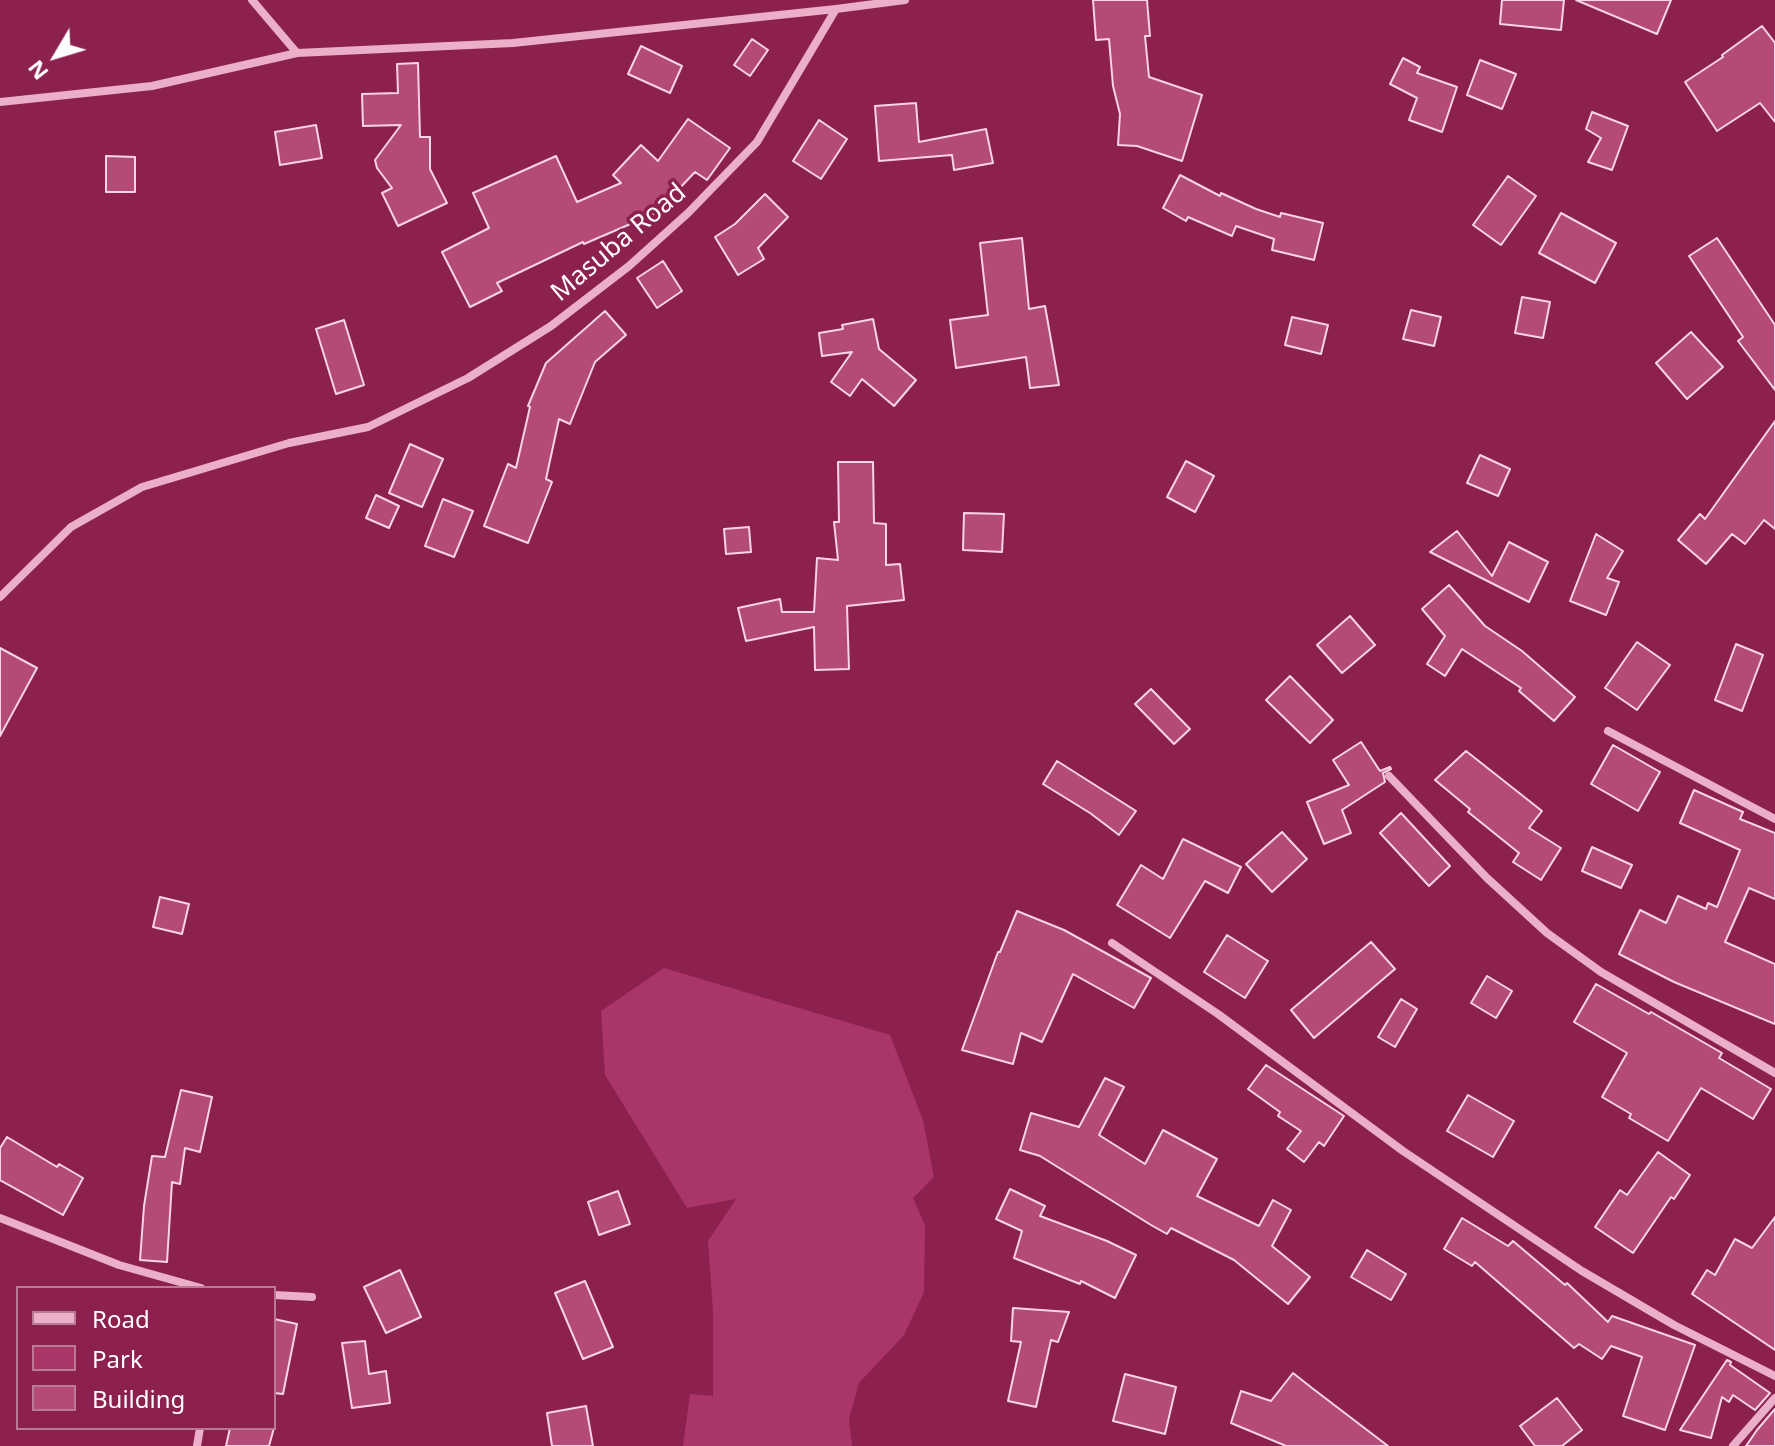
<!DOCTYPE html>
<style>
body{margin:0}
#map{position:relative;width:1775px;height:1446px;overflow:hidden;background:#8c214f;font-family:"Noto Sans",sans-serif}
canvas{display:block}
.legend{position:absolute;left:16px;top:1286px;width:260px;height:144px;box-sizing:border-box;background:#8c214f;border:2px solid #ba7a95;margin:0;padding:10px 14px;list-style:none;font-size:24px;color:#fff}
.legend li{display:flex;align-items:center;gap:16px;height:40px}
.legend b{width:40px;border:2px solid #ba7a95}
.north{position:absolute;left:16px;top:16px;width:80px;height:80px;-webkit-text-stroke:6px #8c214f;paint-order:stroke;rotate:232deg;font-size:22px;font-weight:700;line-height:32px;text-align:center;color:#fff}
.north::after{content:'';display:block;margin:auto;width:28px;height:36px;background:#fff;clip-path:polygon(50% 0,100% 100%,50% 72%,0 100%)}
</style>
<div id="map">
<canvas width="1775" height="1446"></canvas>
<ul class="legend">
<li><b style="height:10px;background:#ebafca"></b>Road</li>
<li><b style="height:22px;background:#a93569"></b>Park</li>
<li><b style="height:22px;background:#b34a78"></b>Building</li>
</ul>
<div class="north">N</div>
</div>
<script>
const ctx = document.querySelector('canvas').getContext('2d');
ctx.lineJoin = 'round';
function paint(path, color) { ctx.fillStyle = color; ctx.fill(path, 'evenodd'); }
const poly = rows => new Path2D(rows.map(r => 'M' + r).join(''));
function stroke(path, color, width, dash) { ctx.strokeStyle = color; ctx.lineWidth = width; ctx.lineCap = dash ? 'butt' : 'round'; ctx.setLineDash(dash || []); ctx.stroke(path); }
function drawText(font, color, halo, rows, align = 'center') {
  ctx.font = font + ' "Noto Sans",sans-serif'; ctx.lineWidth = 7; ctx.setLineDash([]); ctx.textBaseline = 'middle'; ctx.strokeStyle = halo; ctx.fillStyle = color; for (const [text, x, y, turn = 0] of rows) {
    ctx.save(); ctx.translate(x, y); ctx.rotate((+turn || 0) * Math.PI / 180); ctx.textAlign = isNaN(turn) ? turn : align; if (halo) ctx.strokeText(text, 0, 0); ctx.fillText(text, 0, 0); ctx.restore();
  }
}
paint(poly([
 [664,968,890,1035,923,1120,934,1177,913,1198,925,1225,924,1292,904,1335,859,1383,849,1419,852,1446,683,1446,690,1394,713,1396,713,1311,708,1241,736,1199,687,1208,605,1075,601,1011]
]), '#a93569');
const building = poly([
 [1093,0,1147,0,1150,36,1145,36,1149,77,1202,95,1182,161,1137,146,1118,145,1120,114,1113,86,1109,39,1096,40,1093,0],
 [1502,0,1564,0,1561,30,1500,24,1502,0],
 [1576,0,1671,0,1657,34,1576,0],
 [1762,26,1775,43,1775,122,1760,103,1717,131,1685,82,1723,57,1722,55,1762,26],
 [752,39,768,50,750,76,734,65,752,39],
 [641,46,682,66,670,93,628,74,641,46],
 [1403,58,1420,67,1417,73,1457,87,1442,132,1409,120,1417,98,1390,84,1403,58],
 [1480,60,1516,74,1502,109,1467,95,1480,60],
 [418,63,420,137,430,137,430,169,447,203,398,226,382,193,392,188,377,168,375,160,401,125,363,126,362,94,398,93,397,64,418,63],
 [916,103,919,142,986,129,993,163,954,170,952,155,879,161,875,106,916,103],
 [1592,112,1628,126,1612,170,1588,162,1601,138,1586,129,1592,112],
 [688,119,730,148,707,180,695,172,656,213,584,244,583,242,497,283,502,291,470,307,442,252,489,228,473,193,556,156,577,202,621,183,613,175,641,145,658,161,688,119],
 [819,120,847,139,821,179,793,161,819,120],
 [316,125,322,158,280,165,275,132,316,125],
 [106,156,135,157,135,192,106,192,106,156],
 [1180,175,1220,196,1221,193,1256,209,1280,217,1281,213,1323,223,1314,260,1272,250,1274,239,1236,226,1232,236,1188,217,1186,221,1163,208,1180,175],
 [1508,176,1536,196,1501,245,1473,225,1508,176],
 [765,194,788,217,758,248,764,259,738,275,715,237,735,224,765,194],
 [1561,213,1616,243,1595,283,1539,253,1561,213],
 [1022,238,1029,309,1045,306,1059,385,1030,388,1026,357,956,368,950,320,988,315,980,243,1022,238],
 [1717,238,1775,325,1775,390,1738,341,1743,337,1689,256,1717,238],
 [663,261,682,291,657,308,637,278,663,261],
 [1522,297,1550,302,1543,338,1515,333,1522,297],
 [1411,310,1441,317,1434,346,1403,339,1411,310],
 [605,311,626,335,595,362,570,424,559,419,546,479,552,482,528,543,484,526,508,464,516,468,530,407,528,406,546,363,605,311],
 [1292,317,1328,325,1321,354,1285,345,1292,317],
 [873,319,879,349,916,380,894,406,862,379,850,396,831,382,852,352,822,356,819,333,843,329,842,325,873,319],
 [344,320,364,385,336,394,316,329,344,320],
 [1691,332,1723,367,1687,399,1656,363,1691,332],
 [1775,421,1775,529,1764,520,1745,544,1732,534,1706,564,1678,540,1700,514,1705,519,1775,421],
 [410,444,443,459,422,507,389,493,410,444],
 [1480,455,1510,469,1498,496,1467,483,1480,455],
 [1186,461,1214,476,1195,512,1167,497,1186,461],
 [838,462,873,462,874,523,886,524,886,565,900,564,904,600,847,606,849,669,815,670,814,627,746,641,738,608,780,599,782,612,814,612,817,558,838,560,834,522,839,522,838,462],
 [376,495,399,506,389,528,366,518,376,495],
 [443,499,473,511,454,557,425,546,443,499],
 [964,513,1004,514,1002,552,963,550,964,513],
 [749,527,751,552,726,554,724,529,749,527],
 [1457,531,1492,576,1509,542,1548,562,1529,602,1430,552,1457,531],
 [1596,534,1623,551,1607,578,1619,582,1606,615,1570,601,1596,534],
 [1449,585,1485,626,1522,651,1575,697,1554,721,1519,691,1521,688,1462,649,1445,676,1427,664,1445,636,1422,609,1449,585],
 [1350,616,1375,645,1342,673,1317,645,1350,616],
 [1637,642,1670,665,1637,710,1605,688,1637,642],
 [1736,644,1763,655,1742,711,1715,700,1736,644],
 [0,648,37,668,0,736,0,648],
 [1290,676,1333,720,1310,743,1266,700,1290,676],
 [1151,689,1190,729,1174,744,1135,704,1151,689],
 [1361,742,1380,771,1390,767,1391,769,1383,773,1385,782,1342,810,1351,833,1324,844,1307,802,1349,785,1333,760,1361,742],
 [1613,745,1660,772,1638,811,1591,784,1613,745],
 [1466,751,1542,811,1529,828,1561,848,1541,880,1513,862,1519,853,1468,812,1470,809,1435,780,1466,751],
 [1057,761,1136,811,1119,835,1090,813,1043,784,1057,761],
 [1694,790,1743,812,1740,819,1775,833,1775,899,1749,888,1725,942,1775,964,1775,1024,1674,982,1619,954,1640,910,1666,923,1678,896,1706,909,1708,903,1717,907,1740,850,1680,823,1694,790],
 [1401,813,1450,866,1429,886,1380,833,1401,813],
 [1282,832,1307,859,1272,892,1246,864,1282,832],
 [1183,839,1241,867,1228,893,1205,881,1170,938,1117,905,1141,865,1163,879,1183,839],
 [1592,847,1632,865,1621,888,1582,871,1592,847],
 [160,897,189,904,182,934,153,927,160,897],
 [1017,911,1064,930,1151,978,1134,1008,1073,974,1042,1042,1021,1033,1013,1064,962,1050,998,952,1000,952,1017,911],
 [1227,935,1268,961,1245,998,1204,972,1227,935],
 [1371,942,1395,969,1314,1038,1291,1010,1371,942],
 [1487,976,1512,991,1496,1018,1471,1003,1487,976],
 [1596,984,1649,1014,1651,1012,1722,1053,1719,1058,1771,1089,1753,1119,1701,1088,1668,1141,1629,1118,1631,1114,1602,1097,1627,1053,1574,1022,1596,984],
 [1401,999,1417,1009,1395,1047,1378,1037,1401,999],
 [1266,1065,1344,1116,1324,1146,1319,1142,1304,1162,1287,1149,1301,1131,1278,1116,1280,1112,1248,1089,1266,1065],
 [1105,1078,1124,1087,1099,1135,1145,1164,1163,1130,1217,1159,1197,1196,1259,1226,1273,1200,1291,1210,1272,1246,1310,1277,1288,1304,1234,1260,1171,1228,1167,1234,1151,1225,1040,1156,1020,1150,1031,1113,1079,1127,1105,1078],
 [181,1090,212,1097,200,1152,185,1148,180,1184,172,1182,167,1262,140,1260,144,1206,152,1156,165,1157,181,1090],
 [1468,1095,1514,1121,1493,1157,1447,1131,1468,1095],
 [7,1137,57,1167,59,1164,83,1178,63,1215,0,1180,0,1148,7,1137],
 [1658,1152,1690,1175,1674,1199,1671,1197,1633,1253,1595,1227,1620,1190,1627,1195,1658,1152],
 [1010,1189,1045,1206,1040,1216,1107,1241,1136,1255,1115,1298,1081,1281,1080,1284,1014,1258,1022,1231,996,1219,1010,1189],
 [618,1191,630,1224,599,1235,588,1202,618,1191],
 [1775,1217,1775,1350,1692,1294,1707,1270,1715,1275,1735,1239,1752,1248,1775,1217],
 [1462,1218,1508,1246,1513,1241,1565,1285,1567,1283,1608,1322,1612,1316,1695,1345,1665,1430,1623,1416,1642,1357,1611,1346,1602,1359,1579,1344,1574,1348,1475,1262,1472,1266,1444,1249,1462,1218],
 [1367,1250,1406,1274,1391,1300,1351,1277,1367,1250],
 [400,1270,421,1317,386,1333,364,1287,400,1270],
 [585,1281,613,1347,583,1359,555,1293,585,1281],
 [1013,1308,1069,1312,1058,1342,1051,1340,1036,1407,1008,1401,1021,1342,1011,1341,1013,1308],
 [274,1319,297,1324,283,1394,274,1393,274,1319],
 [365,1341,369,1374,386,1371,390,1403,352,1408,342,1343,365,1341],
 [1727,1360,1731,1362,1730,1365,1770,1393,1755,1410,1733,1395,1729,1402,1722,1397,1711,1438,1680,1430,1727,1360],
 [1293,1373,1312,1388,1388,1446,1286,1446,1231,1423,1241,1391,1271,1401,1293,1373],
 [1125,1374,1176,1387,1165,1434,1113,1421,1125,1374],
 [1557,1398,1582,1430,1562,1446,1535,1446,1520,1426,1557,1398],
 [586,1406,593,1446,552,1446,547,1413,586,1406],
 [1775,1409,1775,1446,1746,1446,1757,1430,1775,1409],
 [230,1428,274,1428,269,1446,226,1446,230,1428]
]);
paint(building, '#b34a78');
stroke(building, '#f8d4e4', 2);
stroke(poly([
 [252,0,297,53],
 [0,102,152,86,297,53,513,43,836,9],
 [0,597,71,527,142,487,289,443,368,427,468,378,551,326,629,266,688,213,757,142,836,9,905,0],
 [1608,731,1775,819],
 [1389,776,1487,878,1547,933,1601,972,1775,1073],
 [1112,943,1218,1014,1403,1151,1582,1271,1674,1325,1775,1376],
 [0,1218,119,1265,201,1288],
 [274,1295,312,1297],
 [197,1446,200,1428],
 [1733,1446,1775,1398]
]), '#ebafca', 8);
drawText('26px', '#fff', '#8c214f', [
 ["Masuba Road",619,243,-40]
]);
</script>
